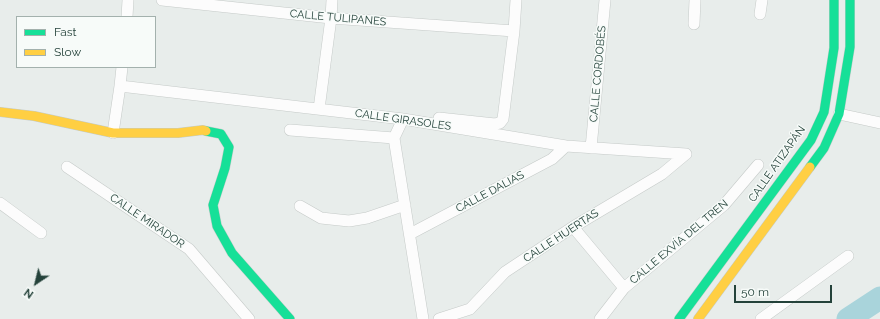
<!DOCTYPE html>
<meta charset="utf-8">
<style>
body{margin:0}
#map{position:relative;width:880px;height:319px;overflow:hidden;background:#e8edeb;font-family:Raleway,sans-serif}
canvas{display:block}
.legend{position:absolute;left:16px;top:16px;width:140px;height:52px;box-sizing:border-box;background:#f7fbf9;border:1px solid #a3b1ad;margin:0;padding:5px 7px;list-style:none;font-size:12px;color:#24423a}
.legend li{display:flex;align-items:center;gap:8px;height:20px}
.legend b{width:20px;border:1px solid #a3b1ad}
.north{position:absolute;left:16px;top:263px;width:40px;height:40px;-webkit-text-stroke:3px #f7fbf9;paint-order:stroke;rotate:215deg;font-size:11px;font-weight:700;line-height:16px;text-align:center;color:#24423a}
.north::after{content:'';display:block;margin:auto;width:14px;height:18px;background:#24423a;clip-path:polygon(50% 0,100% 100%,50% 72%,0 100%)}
.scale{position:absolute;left:734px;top:285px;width:98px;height:18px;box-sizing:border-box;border:2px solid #24423a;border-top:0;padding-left:5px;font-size:12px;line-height:14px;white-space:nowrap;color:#24423a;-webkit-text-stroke:3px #f7fbf9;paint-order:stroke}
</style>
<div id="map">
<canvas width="880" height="319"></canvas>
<ul class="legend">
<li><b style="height:5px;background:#16e098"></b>Fast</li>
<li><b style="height:5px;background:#ffcf43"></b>Slow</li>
</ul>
<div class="north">N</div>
<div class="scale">50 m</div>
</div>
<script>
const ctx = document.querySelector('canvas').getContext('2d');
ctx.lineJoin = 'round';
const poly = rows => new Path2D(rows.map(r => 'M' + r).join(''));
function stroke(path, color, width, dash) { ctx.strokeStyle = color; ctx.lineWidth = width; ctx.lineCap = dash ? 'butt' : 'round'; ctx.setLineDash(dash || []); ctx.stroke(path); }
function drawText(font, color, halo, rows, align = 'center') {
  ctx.font = font + ' Raleway,sans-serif'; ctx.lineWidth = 3; ctx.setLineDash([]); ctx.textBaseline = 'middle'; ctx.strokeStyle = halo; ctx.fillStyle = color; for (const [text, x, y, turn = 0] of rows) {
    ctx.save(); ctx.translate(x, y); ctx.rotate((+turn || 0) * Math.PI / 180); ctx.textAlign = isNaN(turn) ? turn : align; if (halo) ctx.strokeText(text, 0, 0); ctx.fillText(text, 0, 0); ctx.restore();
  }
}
stroke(poly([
 [848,319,880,298]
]), '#a9d4db', 23);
const street = poly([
 [162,0,331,18,514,31],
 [760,14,762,0],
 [127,17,128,0],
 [694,24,695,0],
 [120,86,403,119,566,146,686,154],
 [319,109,331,18,332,0],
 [839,114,880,123],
 [439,118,495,124,500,123,503,119,514,31,516,0],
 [403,119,394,138,423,319],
 [290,130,394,138],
 [113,133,120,86,122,67],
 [591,148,605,0],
 [67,167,189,249,249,319],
 [0,203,41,233],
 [300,206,321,218,349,221,367,218,405,205],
 [573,227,624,288],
 [410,234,552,159,566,146],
 [439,319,470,309,505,272,573,227,662,174,686,154],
 [600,319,624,288,724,205,758,165],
 [761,319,848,256]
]);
const fast = poly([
 [206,131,221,134,229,147,225,168,213,205,217,226,232,253,290,319],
 [810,167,824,148,839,114,850,47,850,0],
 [679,319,811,140,824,112,834,48,834,0]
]);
const slow = poly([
 [0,112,34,116,113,133,178,133,203,130,206,131],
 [698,319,810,167]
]);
stroke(street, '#c5cac8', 12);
stroke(fast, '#c3cbc8', 10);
stroke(slow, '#c3cbc8', 10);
stroke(street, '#fcfcfc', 11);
stroke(fast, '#16e098', 9);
stroke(slow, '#ffcf43', 9);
drawText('11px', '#24423a', '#f7fbf9', [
 ["CALLE TULIPANES",338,18,5],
 ["CALLE CORDOBÉS",598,74,-85],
 ["CALLE GIRASOLES",403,120,8],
 ["CALLE ATIZAPÁN",777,164,-55],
 ["CALLE DALIAS",490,192,-28],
 ["CALLE MIRADOR",147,221,34],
 ["CALLE HUERTAS",561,236,-33],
 ["CALLE EXVÍA DEL TREN",679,242,-40]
]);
</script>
